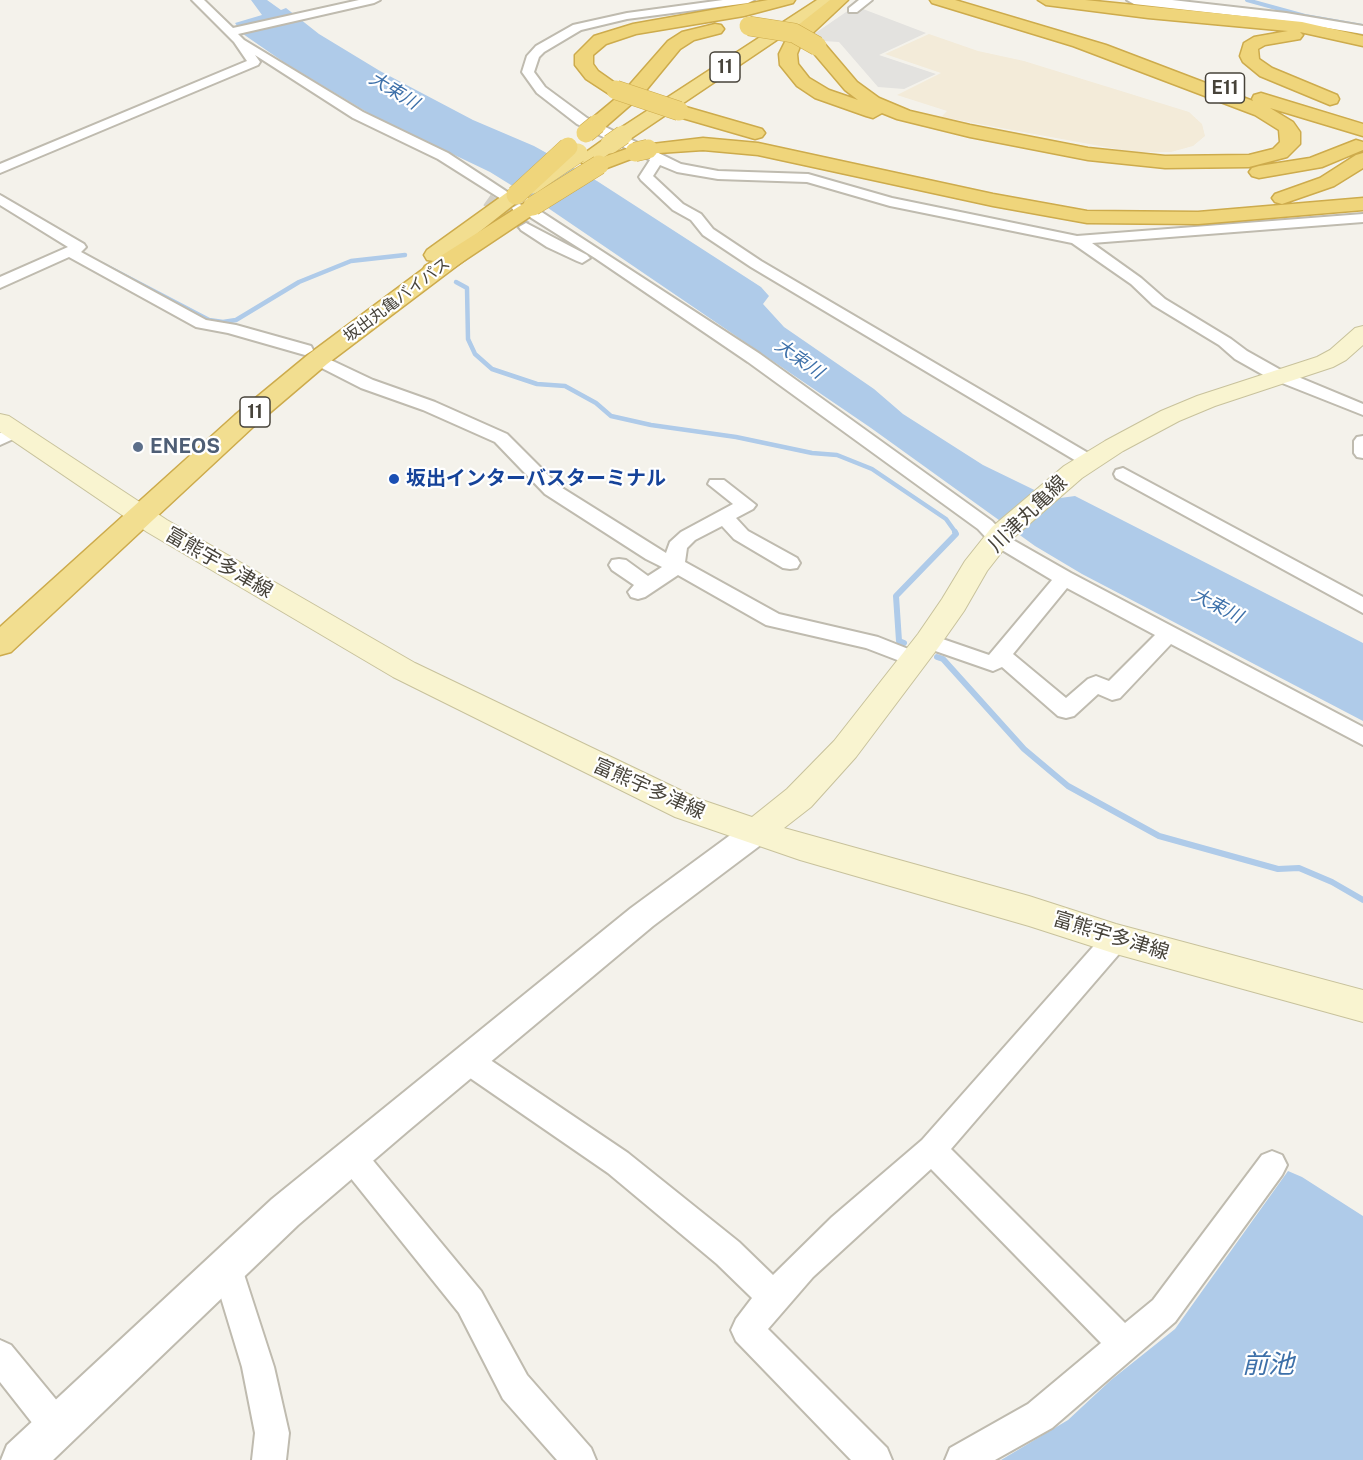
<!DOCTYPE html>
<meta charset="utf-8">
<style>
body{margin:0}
canvas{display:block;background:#f4f2eb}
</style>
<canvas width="1363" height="1460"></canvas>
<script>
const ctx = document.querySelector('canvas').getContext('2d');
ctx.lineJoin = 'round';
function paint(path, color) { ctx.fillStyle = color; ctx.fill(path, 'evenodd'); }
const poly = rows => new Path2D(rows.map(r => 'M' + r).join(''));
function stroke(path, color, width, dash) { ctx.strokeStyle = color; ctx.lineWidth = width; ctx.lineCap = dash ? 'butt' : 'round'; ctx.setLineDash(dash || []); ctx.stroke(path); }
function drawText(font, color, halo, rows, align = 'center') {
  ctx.font = font + ' "Public Sans","Noto Sans JP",sans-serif'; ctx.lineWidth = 4.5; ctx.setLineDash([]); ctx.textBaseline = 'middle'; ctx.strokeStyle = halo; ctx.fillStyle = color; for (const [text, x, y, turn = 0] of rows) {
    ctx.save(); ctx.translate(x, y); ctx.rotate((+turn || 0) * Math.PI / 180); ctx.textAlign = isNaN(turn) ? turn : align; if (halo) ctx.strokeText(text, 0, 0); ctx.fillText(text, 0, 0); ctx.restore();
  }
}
paint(poly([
 [929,34,978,51,1024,61,1189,112,1202,124,1205,136,1193,146,1171,152,1133,152,941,117,947,111,897,95,941,73,885,54]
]), '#f3ebd9');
paint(poly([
 [863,9,926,33,879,55,936,74,904,89,878,87,839,42,823,41,814,34,849,10,857,11]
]), '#e3e2df');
paint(poly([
 [251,0,267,0,281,10,286,8,319,34,380,71,473,120,534,146,597,181,761,287,769,296,763,304,784,327,874,389,903,414,983,465,1053,499,1075,496,1363,643,1363,721,1082,574,1035,546,871,428,548,208,490,172,375,117,285,63,243,34,235,23,262,15],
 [1288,1171,1302,1177,1363,1216,1363,1460,1001,1460,1068,1420,1111,1380,1175,1329]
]), '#afcbe9');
stroke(poly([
 [1247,0,1305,16,1363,26]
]), '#afcbe9', 4);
stroke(poly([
 [102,264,209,320,223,322,236,320,299,282,351,261,405,255],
 [456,282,467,288,468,339,475,354,492,369,537,384,565,386,596,403,611,416,651,425,736,437,812,453,837,455,872,469,946,519,956,533]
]), '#afcbe9', 4.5);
stroke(poly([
 [904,643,899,641,896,596,956,534,955,532],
 [937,657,943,659,1024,749,1068,786,1159,836,1278,869,1299,868,1332,882,1363,900]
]), '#afcbe9', 6);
stroke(poly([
 [487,200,526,227]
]), '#d1cfc8', 13, [13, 7]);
const minor = poly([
 [192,0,204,0,233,28,359,0,380,0,374,3,238,34,244,40,363,112,448,153,518,199,511,203,506,202,438,159,353,118,255,55,260,62,258,65,0,173,0,164,247,61,234,42,192,0],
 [723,0,754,0,748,3,627,19,581,30,544,52,539,57,534,72,545,87,587,118,681,164,718,171,808,174,892,198,1077,236,1363,214,1363,222,1092,243,1141,278,1165,299,1231,339,1247,351,1279,369,1363,404,1363,415,1267,377,1235,359,1219,345,1153,305,1131,284,1072,243,890,206,807,182,718,179,677,172,660,165,653,176,683,204,701,214,713,229,761,261,1095,457,1098,461,1095,465,1083,465,751,267,703,235,691,220,673,210,641,180,639,177,650,160,577,124,537,93,522,72,527,56,536,46,573,25,627,13,723,0],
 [859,0,872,0,857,12,849,12,849,8,859,0],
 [0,195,84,244,86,247,81,252,206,320,236,325,311,346,313,350,305,355,228,333,196,327,69,257,0,288,0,277,68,247,0,205,0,195],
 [519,204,540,211,760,354,992,521,1006,536,1071,573,1363,727,1363,745,1171,644,1120,698,1112,700,1098,694,1074,716,1066,718,1058,716,1002,667,993,671,921,646,917,641,921,636,928,634,989,655,1052,580,992,544,978,529,748,362,595,258,530,217,514,211,512,208,519,204],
 [1067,588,1155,635,1109,681,1096,676,1088,679,1066,698,1013,654,1067,588],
 [526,223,587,255,590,258,582,263,577,261,547,247,521,230,519,227,526,223],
 [318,354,373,380,435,402,507,434,559,486,666,553,670,542,681,532,733,504,708,484,710,480,724,480,756,505,753,509,736,518,748,531,797,558,800,563,797,568,790,569,783,568,734,539,722,526,695,540,687,548,685,562,779,614,878,637,921,654,924,659,921,664,913,666,866,648,766,625,678,575,645,597,638,599,631,597,628,592,634,585,612,570,609,565,612,560,619,559,626,560,648,576,662,567,646,559,545,494,495,442,423,410,361,388,312,363,310,359,318,354],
 [16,426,22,427,25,431,22,435,0,445,0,433,16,426],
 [1363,436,1363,458,1357,457,1354,453,1354,441,1357,437,1363,436],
 [1123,468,1363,597,1363,613,1116,478,1114,474,1116,470,1123,468],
 [1116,928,1125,931,1129,939,1125,947,951,1149,1125,1323,1153,1300,1262,1155,1272,1151,1282,1155,1287,1165,1282,1175,1175,1322,1052,1428,995,1460,945,1460,950,1448,1028,1404,1101,1343,931,1169,813,1277,768,1329,887,1448,892,1460,851,1460,736,1341,731,1330,736,1319,752,1298,717,1264,608,1173,457,1069,453,1060,457,1051,467,1048,477,1051,628,1153,739,1242,773,1275,832,1217,922,1140,1107,931,1116,928],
 [351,1142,361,1146,481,1291,527,1375,591,1448,596,1460,557,1460,503,1399,459,1313,341,1166,336,1156,341,1146,351,1142],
 [227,1253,238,1257,242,1268,274,1367,289,1433,286,1460,252,1460,255,1433,242,1367,212,1268,216,1257,227,1253],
 [0,1340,11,1345,68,1414,73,1426,68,1438,56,1443,44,1438,0,1382,0,1340]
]);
const tertiary = poly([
 [1127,0,1172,0,1286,13,1363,26,1363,34,1286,21,1134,4,1127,0],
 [755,821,766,825,770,833,766,841,653,926,409,1130,298,1225,53,1460,1,1460,7,1445,272,1199,631,908,744,825,755,821]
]);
const secondary = poly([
 [1363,326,1363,345,1346,360,1333,367,1215,406,1179,421,1123,451,1082,478,1012,539,987,571,964,611,938,648,856,757,811,807,784,828,1029,896,1116,924,1363,990,1363,1022,1116,954,1029,926,800,860,675,817,393,677,147,532,0,432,0,414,9,416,167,520,415,663,699,799,752,817,787,789,834,741,918,634,942,599,965,561,992,527,1064,466,1105,441,1161,411,1197,396,1317,357,1330,350,1355,328,1363,326]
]);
const trunk = poly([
 [817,0,836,0,630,139,623,141,616,139,613,135,616,131,817,0],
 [610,138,617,140,620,144,617,148,596,163,582,163,579,159,582,155,603,140,610,138],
 [516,189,523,191,526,195,464,244,471,245,474,250,471,255,327,364,253,427,11,652,0,655,0,627,235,415,309,354,434,261,427,260,424,255,427,250,509,191,516,189]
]);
const motorway = poly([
 [768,0,795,0,793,3,744,16,636,34,606,44,593,55,593,64,598,71,625,90,668,41,682,32,715,24,721,25,724,29,721,33,694,40,680,49,643,94,604,128,590,128,587,124,590,120,620,95,609,94,586,79,575,65,575,55,594,36,633,24,768,0],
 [830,0,848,0,801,44,797,54,798,64,809,78,829,90,858,100,845,90,811,50,808,46,811,42,823,42,857,82,879,98,910,111,970,125,1088,148,1165,156,1249,155,1273,149,1280,142,1279,130,1255,115,1073,46,932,3,930,0,955,0,1106,45,1253,101,1252,99,1254,95,1261,93,1363,124,1363,136,1270,108,1293,122,1300,132,1300,144,1287,157,1249,167,1165,168,1088,160,970,137,897,119,882,113,873,118,866,116,815,98,797,86,780,65,779,54,787,38,802,22,830,0],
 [1038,0,1085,0,1302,22,1363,36,1363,46,1300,32,1303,35,1300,39,1265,45,1258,49,1259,59,1272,68,1337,95,1339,99,1337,103,1330,105,1260,76,1243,62,1240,56,1244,43,1254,37,1288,31,1148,18,1046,5,1038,0],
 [679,105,762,129,765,133,762,137,755,139,672,115,670,111,672,107,679,105],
 [703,138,758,143,993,194,1087,211,1198,212,1363,198,1363,210,1198,224,1087,223,993,206,758,155,703,150,644,154,599,171,592,169,589,165,592,161,635,146,703,138],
 [1356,140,1363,142,1363,150,1322,167,1259,178,1252,176,1249,172,1252,168,1259,166,1310,158,1356,140],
 [1363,153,1363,168,1334,186,1282,204,1275,202,1272,198,1275,194,1320,178,1356,155,1363,153],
 [533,200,540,202,544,206,540,210,441,276,433,278,425,276,422,271,425,266,526,202,533,200]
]);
stroke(minor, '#bfbbaf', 4);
stroke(tertiary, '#bfbbaf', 4);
stroke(secondary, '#c8c29c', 2);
stroke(trunk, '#cdab4c', 3);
stroke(motorway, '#cdab4c', 3);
paint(minor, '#fff');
paint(tertiary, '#fff');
paint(secondary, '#f9f4d0');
paint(trunk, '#f2de90');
paint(motorway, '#efd57b');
const trunkBridge = poly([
 [610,144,623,135],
 [532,184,578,153]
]);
const motorwayBridge = poly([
 [749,26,794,33,817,46],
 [616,90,679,111],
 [586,133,597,124],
 [635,152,648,149],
 [516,195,568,147],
 [533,206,599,165]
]);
stroke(trunkBridge, '#cdab4c', 20, []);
stroke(motorwayBridge, '#cdab4c', 20, []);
stroke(trunkBridge, '#f2de90', 19);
stroke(motorwayBridge, '#efd57b', 19);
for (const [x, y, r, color] of [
 [138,447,6,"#5c6f8a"],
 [394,479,6,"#1a4fb4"]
]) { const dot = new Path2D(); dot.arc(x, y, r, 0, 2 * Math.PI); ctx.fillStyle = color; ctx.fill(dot); stroke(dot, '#fff', 2); }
drawText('16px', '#47433a', '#fff', [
 ["坂出丸亀バイパス",397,300,-37]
]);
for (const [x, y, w] of [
 [725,67,30],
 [1225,88,39],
 [255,412,30]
]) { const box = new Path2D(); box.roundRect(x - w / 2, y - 15, w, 30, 4.5); ctx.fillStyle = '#fff'; ctx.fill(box); stroke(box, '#47433a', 1.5); }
drawText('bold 18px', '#47433a', null, [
 ["11",725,67],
 ["E11",1225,88],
 ["11",255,412]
]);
drawText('italic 18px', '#3d70a9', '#fff', [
 ["大束川",394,91,31],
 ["大束川",799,359,35],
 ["大束川",1217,606,27]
]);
drawText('bold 20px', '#4e5e75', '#fff', [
 ["ENEOS",150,447]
], 'left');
drawText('bold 20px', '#164399', '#fff', [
 ["坂出インターバスターミナル",406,479]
], 'left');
drawText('20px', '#47433a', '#fff', [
 ["川津丸亀線",1028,514,-44],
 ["富熊宇多津線",219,563,30],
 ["富熊宇多津線",649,789,24],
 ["富熊宇多津線",1111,936,17]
]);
drawText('italic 26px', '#3d70a9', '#fff', [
 ["前池",1268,1365]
]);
</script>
